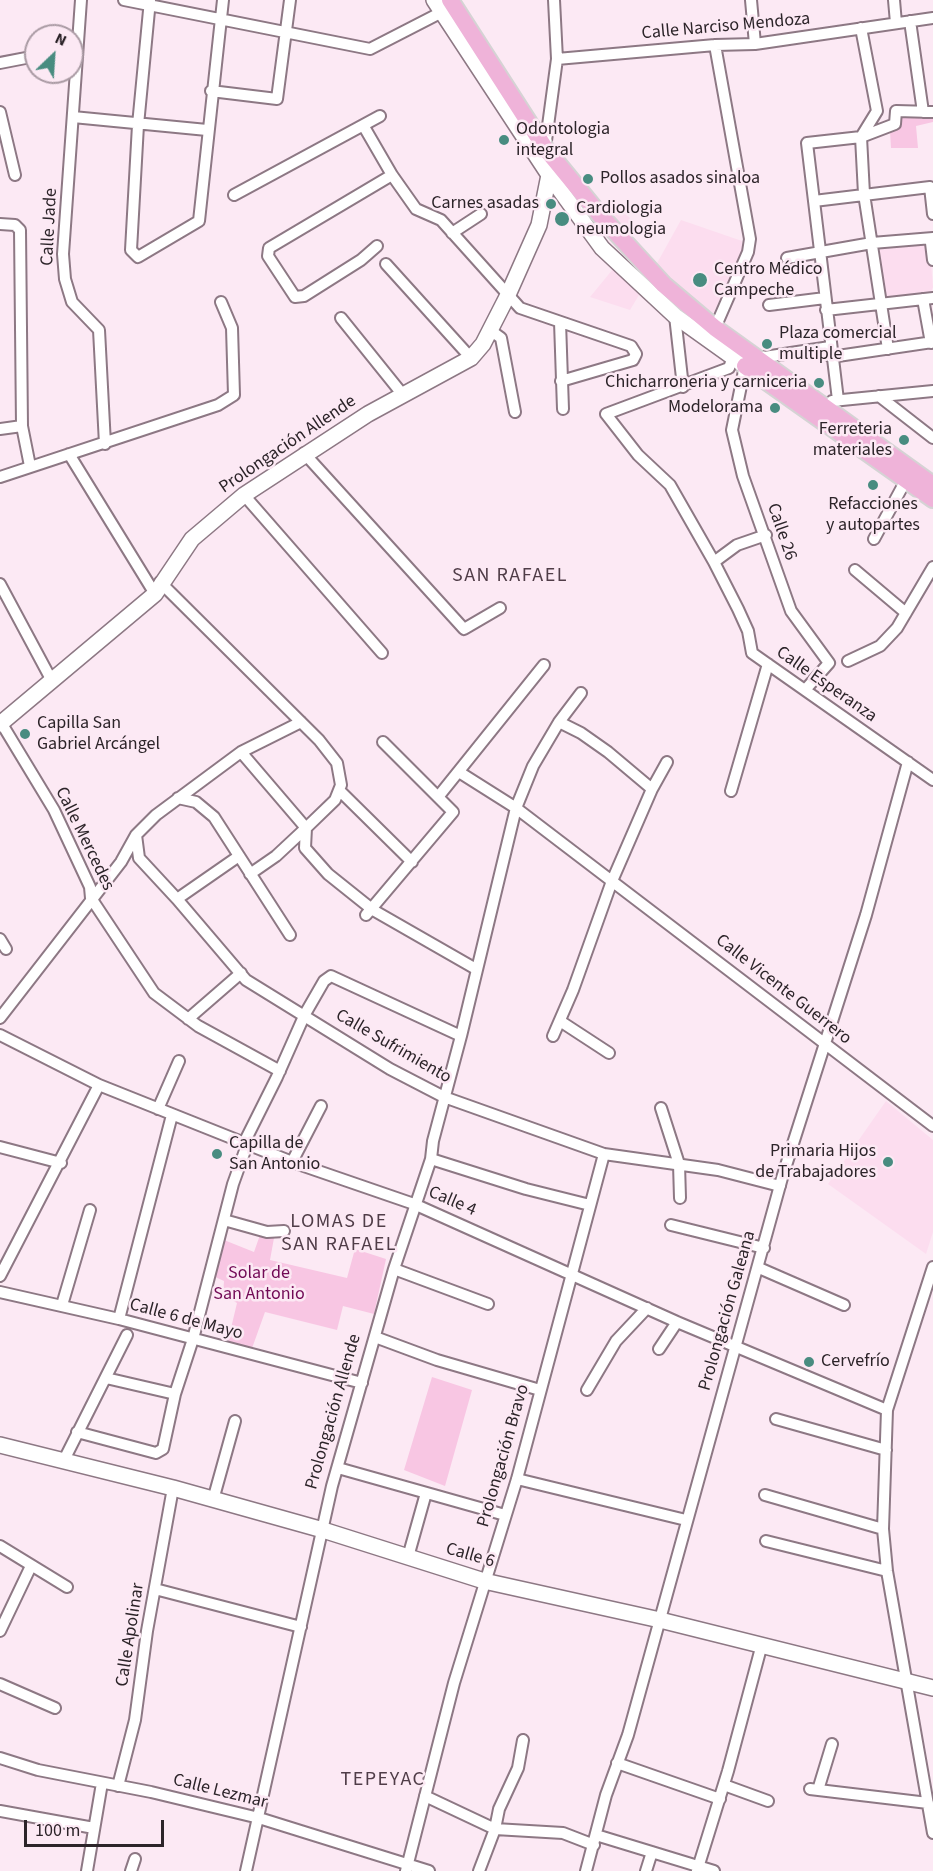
<!DOCTYPE html>
<meta charset="utf-8">
<style>
body{margin:0}
#map{position:relative;width:933px;height:1871px;overflow:hidden;background:#fce9f4;font-family:"Source Sans 3",sans-serif}
canvas{display:block}
.north{position:absolute;left:24px;top:24px;width:60px;height:60px;box-sizing:border-box;background:#fce9f4;border:2px solid #a99aa3;border-radius:50%;rotate:25deg;font-size:16px;font-weight:700;line-height:24px;text-align:center;color:#2c2429}
.north::after{content:'';display:block;margin:auto;width:21px;height:27px;background:#488c80;clip-path:polygon(50% 0,100% 100%,50% 72%,0 100%)}
.scale{position:absolute;left:24px;top:1820px;width:140px;height:27px;box-sizing:border-box;border:3px solid #2c2429;border-top:0;padding-left:8px;font-size:18px;line-height:21px;white-space:nowrap;color:#2c2429;-webkit-text-stroke:4px #fce9f4;paint-order:stroke}
</style>
<div id="map">
<canvas width="933" height="1871"></canvas>
<div class="north">N</div>
<div class="scale">100 m</div>
</div>
<script>
const ctx = document.querySelector('canvas').getContext('2d');
ctx.lineJoin = 'round';
function paint(path, color) { ctx.fillStyle = color; ctx.fill(path, 'evenodd'); }
const poly = rows => new Path2D(rows.map(r => 'M' + r).join(''));
function stroke(path, color, width, dash) { ctx.strokeStyle = color; ctx.lineWidth = width; ctx.lineCap = dash ? 'butt' : 'round'; ctx.setLineDash(dash || []); ctx.stroke(path); }
function drawText(font, color, halo, rows, align = 'center') {
  ctx.font = font + ' "Source Sans 3",sans-serif'; ctx.lineWidth = 5; ctx.setLineDash([]); ctx.textBaseline = 'middle'; ctx.strokeStyle = halo; ctx.fillStyle = color; for (const [text, x, y, turn = 0] of rows) {
    ctx.save(); ctx.translate(x, y); ctx.rotate((+turn || 0) * Math.PI / 180); ctx.textAlign = isNaN(turn) ? turn : align; if (halo) ctx.strokeText(text, 0, 0); ctx.fillText(text, 0, 0); ctx.restore();
  }
}
paint(poly([
 [613,202,630,218,633,246,602,213],
 [681,220,742,241,742,253,712,316,656,265],
 [929,239,933,287,928,298,883,300,874,245],
 [613,269,639,295,630,310,590,297],
 [886,1101,933,1140,933,1232,926,1254,828,1184]
]), '#fcddef');
paint(poly([
 [933,105,933,122,916,126,918,148,891,148,890,131,899,112],
 [260,1235,274,1238,270,1260,347,1278,355,1249,386,1259,374,1314,343,1306,337,1330,265,1312,251,1351,227,1345,237,1303,223,1295,224,1281,213,1276,224,1240,254,1252],
 [432,1377,472,1390,445,1486,404,1470]
]), '#f8c6e3');
const street = poly([
 [81,0,63,254,65,279,72,302,99,330,105,444],
 [124,0,370,49,442,12],
 [150,0,138,125,131,250,138,257,199,221,223,0],
 [751,0,755,44],
 [894,0,896,23],
 [910,21,923,112],
 [557,59,715,45,755,44,933,18],
 [0,63,36,56],
 [211,91,277,99,290,0],
 [0,112,15,175],
 [73,117,207,130],
 [363,125,392,175,416,209,441,220,520,308,631,346,636,354,633,360,561,381],
 [861,137,864,194,888,349],
 [861,137,877,111,861,28],
 [545,148,557,59,554,0],
 [234,195,380,116],
 [814,201,930,187,933,214],
 [0,224,15,225,20,230,22,426,30,466],
 [452,233,481,214],
 [933,241,931,243,933,260],
 [377,246,361,260,304,296,295,297,268,256,269,248,392,175],
 [787,258,872,243,933,238],
 [386,264,471,358],
 [923,299,931,343],
 [769,305,825,298],
 [826,310,933,298],
 [675,316,683,387],
 [341,318,403,395],
 [560,322,563,409],
 [715,328,748,252,750,239,715,45],
 [490,330,501,338,515,412],
 [733,357,729,368,606,414,638,455,670,485,714,562,738,609,748,631,752,653,933,780],
 [831,357,933,342],
 [758,358,830,347],
 [745,366,732,430,743,476,791,611,829,663,805,690],
 [879,396,933,438],
 [838,400,807,143,861,137,895,124,896,111,933,112],
 [832,401,933,391],
 [0,429,22,426],
 [304,453,464,629,500,608],
 [69,454,155,594],
 [0,477,218,405,234,395,232,328,221,302],
 [244,495,382,653],
 [874,539,906,480],
 [714,562,737,545,766,535],
 [855,570,906,613],
 [160,582,319,740,337,763,341,785,339,790,412,862],
 [0,584,52,681],
 [848,661,880,646,897,628,933,567],
 [559,722,581,733,608,752,652,789],
 [2,724,54,810,90,887,91,898,154,993,198,1026,280,1071],
 [241,752,306,828,305,848,328,874,373,910,476,969],
 [459,772,516,808,933,1126],
 [731,791,768,664],
 [438,797,544,665],
 [178,798,196,802,214,817,290,935],
 [136,835,139,858,177,899,246,980,390,1069,444,1097,604,1154,718,1170,780,1186],
 [250,874,276,856,306,828,335,800,339,790],
 [177,899,239,856],
 [366,915,453,812,383,742],
 [0,939,6,949],
 [0,1018,121,862,136,835,156,815,241,752,301,722],
 [188,1019,241,973],
 [560,1021,609,1053],
 [0,1035,99,1085,292,1162,414,1204,677,1322,887,1410],
 [553,1036,573,990,612,881,652,789,667,762],
 [661,1108,679,1164,680,1198],
 [158,1109,179,1061],
 [244,1143,277,1077,305,1014,324,981,331,976,461,1036],
 [0,1147,61,1163],
 [431,1159,526,1189,590,1205],
 [292,1162,321,1106],
 [224,1220,267,1232,284,1231],
 [671,1225,764,1248],
 [933,1267,887,1410,883,1529,887,1571,933,1833],
 [759,1268,844,1305],
 [394,1269,488,1304],
 [0,1276,99,1085],
 [0,1292,119,1319,362,1383],
 [62,1305,90,1210],
 [119,1319,172,1115],
 [375,1337,437,1360,540,1390],
 [659,1349,677,1322],
 [106,1378,175,1394],
 [587,1390,616,1341,647,1308],
 [776,1419,886,1450],
 [77,1432,156,1453,163,1449,175,1394,193,1339,233,1184,247,1145],
 [63,1462,127,1335],
 [338,1468,505,1515],
 [517,1479,686,1520],
 [765,1495,883,1529],
 [213,1500,235,1421],
 [766,1541,887,1571],
 [0,1546,67,1587],
 [408,1557,426,1493],
 [155,1589,301,1627],
 [0,1631,31,1566],
 [0,1684,55,1708],
 [0,1758,38,1770,151,1792,259,1818,429,1871],
 [617,1763,720,1799],
 [724,1785,768,1801],
 [118,1786,135,1720,147,1631,173,1488],
 [810,1789,928,1803],
 [818,1790,832,1744],
 [425,1796,495,1829,563,1833,594,1845],
 [0,1811,94,1828],
 [596,1835,714,1871],
 [87,1871,102,1783],
 [131,1871,135,1859],
 [246,1871,332,1486,394,1269,431,1159,433,1141,461,1036,516,808,533,766,559,722,581,693],
 [406,1871,454,1683,517,1479,604,1154],
 [479,1871,495,1829,499,1809,518,1768,523,1740],
 [586,1871,606,1795,628,1735,782,1178,866,915,908,762],
 [646,1871,652,1852],
 [697,1871,728,1771,762,1644]
]);
const secondary = poly([
 [434,0,549,175,602,248,675,316,745,366],
 [0,724,155,594,192,539,244,495,368,414,471,358,483,344,507,297,539,225,549,175,545,148],
 [0,1445,173,1488,323,1530,484,1581,660,1620,933,1688]
]);
const primary = poly([
 [450,0,545,148,599,214,664,285,715,328,933,485],
 [745,366,933,499]
]);
stroke(street, '#8d7884', 14);
stroke(secondary, '#8d7884', 18);
stroke(primary, '#d5d3d4', 20);
stroke(street, '#fff', 10);
stroke(secondary, '#fff', 15);
stroke(primary, '#efb3d9', 16);
for (const [x, y, r, color] of [
 [504,140,6,"#488c80"],
 [588,179,6,"#488c80"],
 [551,204,6,"#488c80"],
 [562,219,8,"#488c80"],
 [700,280,8,"#488c80"],
 [767,344,6,"#488c80"],
 [819,383,6,"#488c80"],
 [775,408,6,"#488c80"],
 [904,440,6,"#488c80"],
 [873,485,6,"#488c80"],
 [25,734,6,"#488c80"],
 [217,1154,6,"#488c80"],
 [888,1162,6,"#488c80"],
 [809,1362,6,"#488c80"]
]) { const dot = new Path2D(); dot.arc(x, y, r, 0, 2 * Math.PI); ctx.fillStyle = color; ctx.fill(dot); stroke(dot, '#fce9f4', 2); }
drawText('18px', '#2c2429', '#fce9f4', [
 ["Calle Narciso Mendoza",726,27,-5],
 ["Calle Jade",50,227,-87],
 ["Prolongación Allende",288,445,-34],
 ["Calle 26",781,532,71],
 ["Calle Esperanza",826,685,35],
 ["Calle Mercedes",84,839,64],
 ["Calle Vicente Guerrero",783,990,38],
 ["Calle Sufrimiento",393,1047,30],
 ["Calle 4",452,1202,23],
 ["Prolongación Galeana",728,1311,-74],
 ["Calle 6 de Mayo",186,1320,15],
 ["Prolongación Allende",334,1412,-74],
 ["Prolongación Bravo",504,1456,-74],
 ["Calle 6",470,1556,16],
 ["Calle Apolinar",131,1635,-81],
 ["Calle Lezmar",220,1792,14]
]);
drawText('18px', '#2c2429', '#fce9f4', [
 ["Odontologia",516,130],
 ["integral",516,151],
 ["Pollos asados sinaloa",600,179],
 ["Carnes asadas",539,204,"right"],
 ["Cardiologia",576,209],
 ["neumologia",576,230],
 ["Centro Médico",714,270],
 ["Campeche",714,291],
 ["Plaza comercial",779,334],
 ["multiple",779,355],
 ["Chicharroneria y carniceria",807,383,"right"],
 ["Modelorama",763,408,"right"],
 ["Ferreteria",892,430,"right"],
 ["materiales",892,451,"right"],
 ["Refacciones",873,505,"center"],
 ["y autopartes",873,526,"center"],
 ["Capilla San",37,724],
 ["Gabriel Arcángel",37,745],
 ["Capilla de",229,1144],
 ["San Antonio",229,1165],
 ["Primaria Hijos",876,1152,"right"],
 ["de Trabajadores",876,1173,"right"],
 ["Cervefrío",821,1362]
], 'left');
drawText('18px', '#720a56', '#fce9f4', [
 ["Solar de",259,1274],
 ["San Antonio",259,1295]
]);
ctx.letterSpacing = '1.5px';
drawText('20px', '#503d48', '#fce9f4', [
 ["SAN RAFAEL",510,577],
 ["LOMAS DE",339,1223],
 ["SAN RAFAEL",339,1246],
 ["TEPEYAC",383,1781]
]);
ctx.letterSpacing = '0px';
</script>
